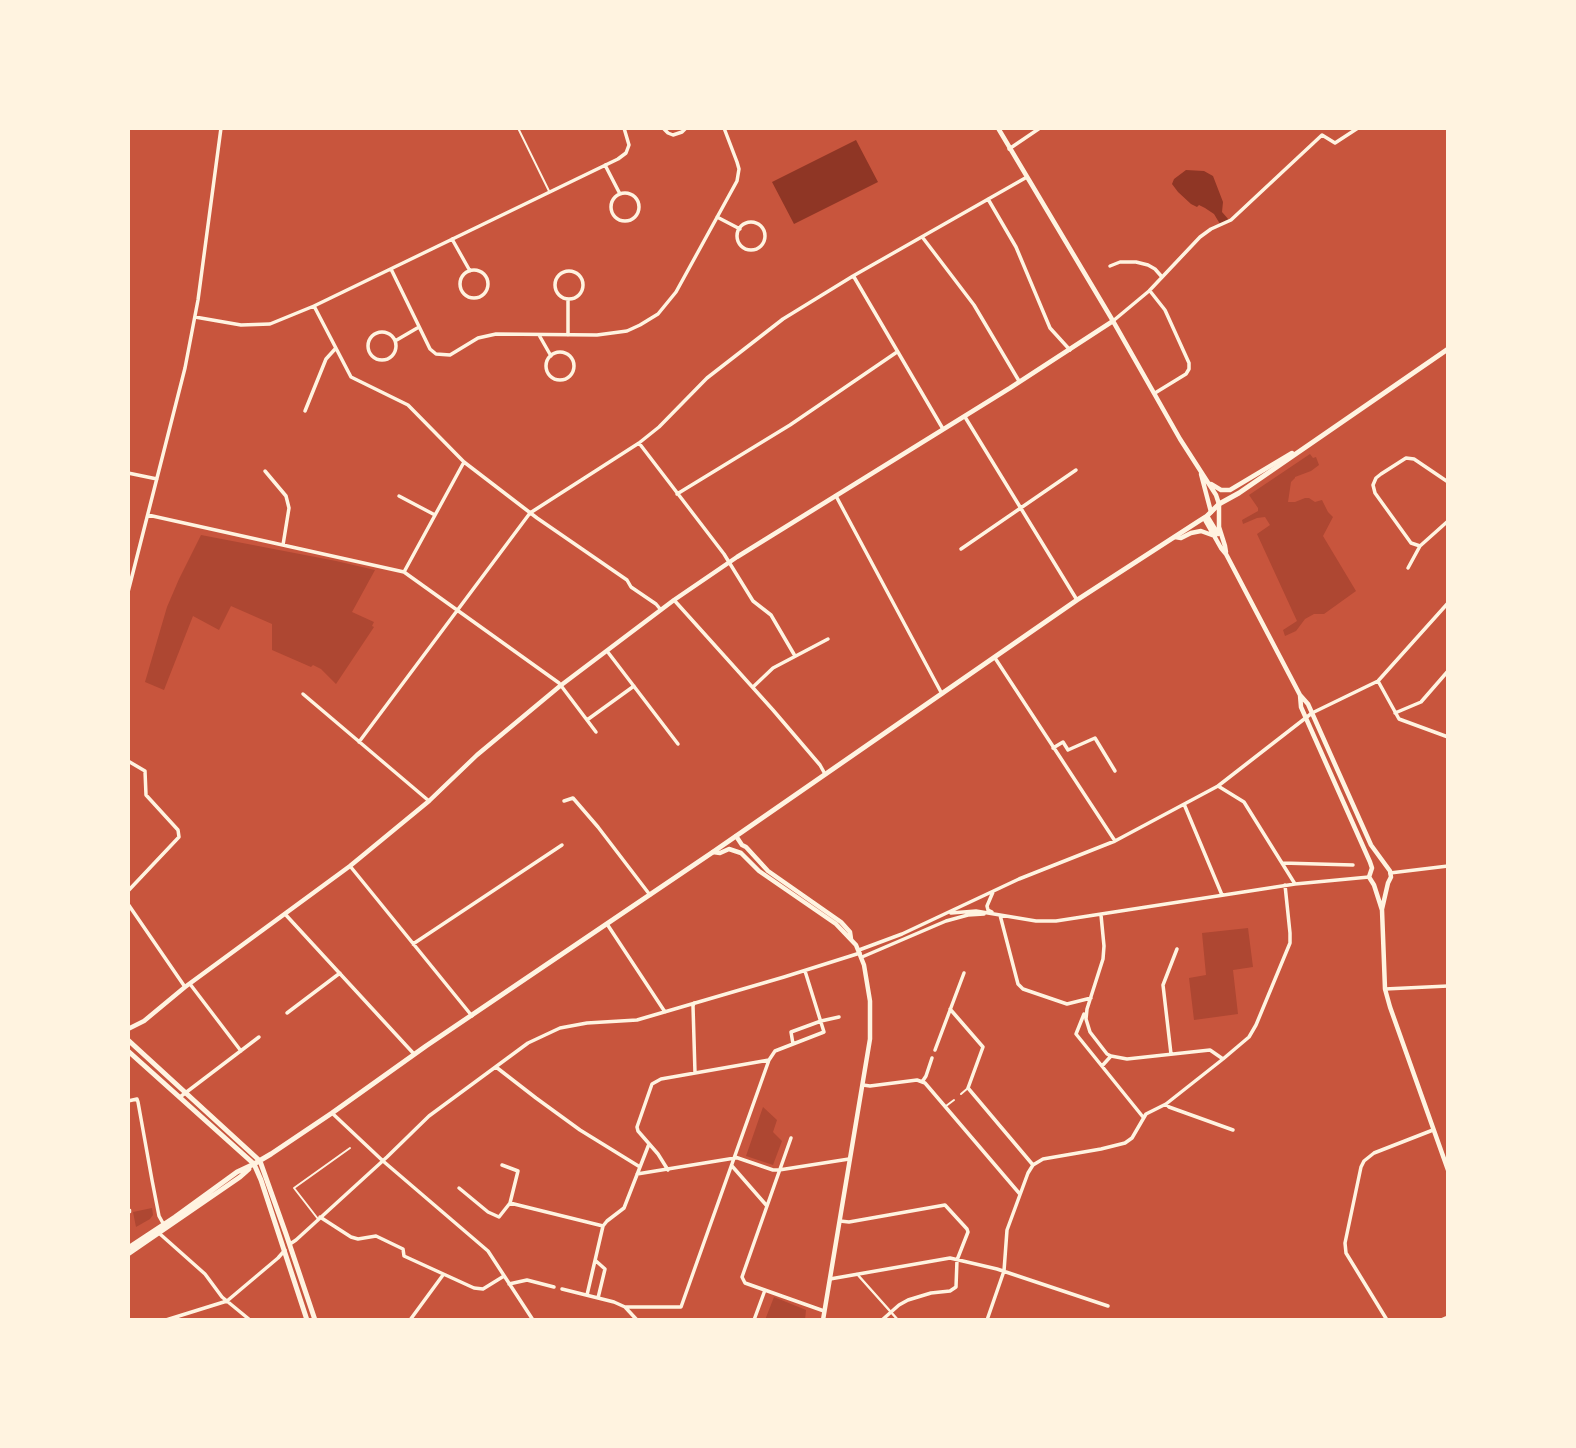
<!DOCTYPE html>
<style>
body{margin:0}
#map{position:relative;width:1576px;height:1448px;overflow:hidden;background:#c8553d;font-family:Commissioner,sans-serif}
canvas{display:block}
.frame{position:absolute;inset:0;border:130px solid #fff3e0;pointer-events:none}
</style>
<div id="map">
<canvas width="1576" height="1448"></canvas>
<div class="frame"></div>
</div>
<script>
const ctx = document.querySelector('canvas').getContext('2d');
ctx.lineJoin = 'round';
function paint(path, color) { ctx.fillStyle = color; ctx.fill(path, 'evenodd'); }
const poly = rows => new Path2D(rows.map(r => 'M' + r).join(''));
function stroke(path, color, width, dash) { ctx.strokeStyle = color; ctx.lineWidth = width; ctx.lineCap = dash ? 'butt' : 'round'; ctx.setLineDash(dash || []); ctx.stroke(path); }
paint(poly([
 [1310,454,1313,458,1316,457,1319,465,1311,471,1295,477,1295,478,1291,482,1288,502,1295,502,1305,498,1309,498,1315,502,1322,500,1328,512,1333,517,1323,536,1356,591,1324,614,1314,614,1305,619,1296,631,1285,636,1283,630,1297,621,1257,534,1270,525,1265,517,1257,518,1243,524,1242,520,1258,511,1258,508,1249,495],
 [201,535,336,561,375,570,352,612,374,622,372,626,374,627,336,684,321,669,313,665,311,667,272,650,272,624,231,606,219,630,193,616,164,690,145,682,167,607,179,579],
 [1248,928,1253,967,1233,970,1238,1014,1194,1020,1189,978,1206,975,1202,933],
 [763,1107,777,1120,773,1132,782,1141,773,1165,746,1156],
 [152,1208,153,1215,150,1219,136,1227,133,1212],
 [774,1297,806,1310,805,1320,765,1320]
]), '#ae4732');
paint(poly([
 [856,140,878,182,794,224,772,182],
 [1186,170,1204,171,1213,176,1223,202,1222,212,1229,220,1220,224,1214,214,1205,208,1199,205,1197,207,1191,204,1178,192,1172,184,1174,179]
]), '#8f3625');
stroke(poly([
 [518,128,549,191],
 [961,1094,968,1088],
 [946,1106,954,1100],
 [318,1219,294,1188,350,1148]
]), '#fff3e0', 2);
stroke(poly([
 [128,1190,128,1197],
 [130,1210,130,1212],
 [857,1274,898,1320]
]), '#fff3e0', 2.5);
stroke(poly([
 [663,128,668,133,673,135,682,132,686,128],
 [1009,149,1040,128],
 [605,165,620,194],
 '611 207a14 14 0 1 1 28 0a14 14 0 1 1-28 0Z',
 [988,199,1016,247,1050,328,1070,350],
 [717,217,740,229],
 '737 236a14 14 0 1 1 28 0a14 14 0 1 1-28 0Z',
 [923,238,974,305,1019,381],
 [452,239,470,271],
 [1110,266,1120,262,1136,262,1148,265,1155,269,1162,277],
 [391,269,430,349,436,354,450,355,478,338,496,334,597,335,627,331,640,325,658,314,676,292,737,181,739,169,737,162,724,128],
 '460 284a14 14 0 1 1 28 0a14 14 0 1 1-28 0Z',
 '555 285a14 14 0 1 1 28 0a14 14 0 1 1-28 0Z',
 [854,277,943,429],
 [1150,291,1165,310,1189,363,1189,369,1186,374,1155,393],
 [314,306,351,377,408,405,464,462,537,518,627,580,631,587,656,604,661,610],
 [195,317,241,325,270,324,314,306,618,159,626,153,629,145,624,128],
 [1113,321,1149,291,1200,237,1211,229,1231,220,1322,135,1335,143,1358,128],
 '368 346a14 14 0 1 1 28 0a14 14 0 1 1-28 0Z',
 [539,335,551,356],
 [568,335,568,299],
 [395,341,419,327],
 '546 366a14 14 0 1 1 28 0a14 14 0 1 1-28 0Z',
 [305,411,326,359,336,348],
 [965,417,1077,600],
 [639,443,724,554,753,601,771,615,795,656],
 [265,471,286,496,289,508,283,545],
 [128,473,157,479],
 [1448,482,1414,459,1406,458,1381,474,1376,478,1373,485,1375,493,1411,543,1420,546,1448,521],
 [677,494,790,425,897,352],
 [399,496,435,515],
 [836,496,942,694],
 [148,515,404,572,559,683,596,732],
 [961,549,1076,470],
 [1408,568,1420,546],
 [404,572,464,462],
 [128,592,185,368,198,300,221,128],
 [674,600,773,710,820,765,825,774],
 [607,651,678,744],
 [995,658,1115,841],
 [1378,681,1399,719,1448,737],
 [753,687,773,668,828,639],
 [303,694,429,801],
 [1395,713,1421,702,1448,671],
 [587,720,634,686],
 [359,742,530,513,639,443,659,427,707,378,783,319,853,276,1027,177],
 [1053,748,1063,742,1068,750,1095,738,1115,771],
 [128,761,145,771,146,795,178,830,179,837,128,891],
 [1218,786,1312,713,1378,681,1448,603],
 [564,801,573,798,598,827,650,895],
 [1184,804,1222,895],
 [1282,863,1353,865],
 [350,866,472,1016],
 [1390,873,1448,866],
 [128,904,185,987],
 [992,912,988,910,987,906,993,892],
 [951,913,976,911,1036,921,1056,921,1295,884,1369,877],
 [285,914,414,1054],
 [1000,915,1018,984,1023,989,1067,1004,1091,998],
 [1101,915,1104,946,1103,959,1087,1009,1086,1019,1090,1032,1107,1054,1111,1056,1102,1066],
 [607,924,665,1012],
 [413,944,562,845],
 [859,950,902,934,1019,879,1115,841,1218,786,1244,802,1295,884],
 [862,957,946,921,968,915,984,914],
 [190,984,241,1051],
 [1385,989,1448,986],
 [694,1003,693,1006,695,1073],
 [950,1009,983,1047,968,1088,1033,1165],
 [287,1013,340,973],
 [1084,1014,1076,1034,1143,1117],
 [793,1044,791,1032,821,1021,839,1017],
 [935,1050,964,973],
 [1171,1054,1163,985,1177,949],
 [1111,1056,1127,1059,1210,1050,1223,1059,1249,1037,1256,1025,1290,943,1290,933,1285,885],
 [496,1067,536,1098,580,1130,640,1167],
 [922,1082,926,1076,932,1058],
 [863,1085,870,1086,917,1080,925,1083,1019,1193],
 [180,1097,259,1037],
 [128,1101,137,1099,138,1102,152,1180,159,1216,164,1225],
 [1166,1104,1169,1107,1233,1130],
 [332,1113,383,1161,488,1251,533,1320],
 [791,1138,742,1277,745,1283,824,1311],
 [735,1157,773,1170,779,1170,849,1159],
 [732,1166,767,1206],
 [668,1170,658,1154,638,1131,637,1127,652,1084,661,1079,769,1060],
 [637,1174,735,1158],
 [459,1188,488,1212,499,1217,510,1203,518,1171,502,1165],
 [510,1203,603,1226],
 [320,1217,351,1237,358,1239,376,1236,403,1249,404,1256,474,1288,483,1289,504,1276],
 [840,1221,849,1222,945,1205,967,1229,968,1232,957,1260,956,1287,950,1291,931,1293,908,1300,899,1305,882,1320],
 [160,1234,205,1274,222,1297,250,1320],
 [290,1244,296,1240,387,1157,429,1116,528,1043,560,1028,587,1023,637,1020,784,977,860,953],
 [596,1261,605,1269,598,1298],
 [830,1279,950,1258,997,1269,1108,1306],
 [509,1284,527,1280,554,1287],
 [562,1289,614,1302,625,1307,637,1320],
 [587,1295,603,1226,607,1221,624,1208,649,1144],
 [625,1307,681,1307,769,1060,775,1051,824,1032,805,971],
 [166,1320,227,1301,278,1258,285,1250],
 [410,1320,443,1275],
 [754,1320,765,1290],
 [987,1320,1004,1271,1007,1230,1028,1173,1033,1165,1043,1159,1101,1149,1125,1143,1132,1138,1146,1114,1166,1104,1223,1059],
 [1387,1320,1346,1253,1345,1243,1361,1167,1364,1161,1374,1153,1433,1130],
 [1441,1320,1448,1317]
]), '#fff3e0', 3.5);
stroke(poly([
 [998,128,1113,321,1180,439,1216,495,1219,504,1219,527,1225,546,1226,552],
 [1201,474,1211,512],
 [1211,484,1221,490,1230,490,1292,453],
 [1207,516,1218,534],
 [1204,518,1221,548,1226,554,1300,695,1308,704,1371,845,1390,871,1391,877,1388,883,1382,909],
 [1175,537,1181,538,1191,533,1201,531,1212,535],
 [1300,695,1301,707,1370,862,1372,868,1369,877,1374,885,1382,910,1385,989,1390,1007,1448,1170],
 [736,836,742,845,746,847,768,871,841,922,850,932,851,939],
 [713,852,720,853,729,849,741,853,759,871,836,924,856,945,864,965,870,1001,870,1039,823,1320],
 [128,1029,144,1021,185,987,350,866,429,801,477,755,560,686,674,600,737,557,1010,388,1113,321]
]), '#fff3e0', 4.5);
stroke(poly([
 [128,1040,260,1161,286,1234,315,1320],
 [128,1051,254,1164,261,1180,307,1320],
 [128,1248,175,1217,237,1172,254,1164,271,1154,332,1113,426,1046,713,852,1077,600,1199,521,1207,516,1219,504,1239,493,1448,349],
 [128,1254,240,1177,249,1169]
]), '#fff3e0', 5);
</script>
